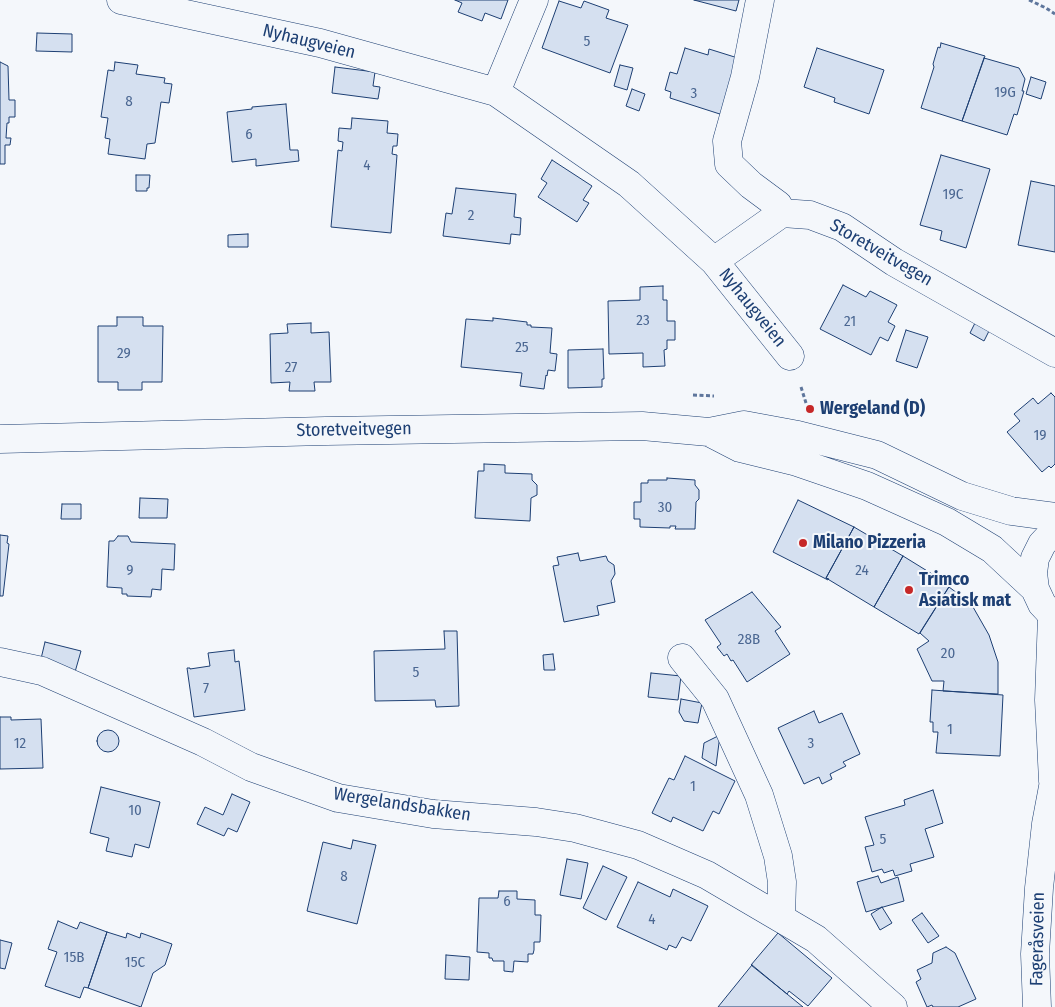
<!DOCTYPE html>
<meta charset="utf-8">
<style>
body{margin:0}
canvas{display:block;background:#f4f7fb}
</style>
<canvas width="1055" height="1007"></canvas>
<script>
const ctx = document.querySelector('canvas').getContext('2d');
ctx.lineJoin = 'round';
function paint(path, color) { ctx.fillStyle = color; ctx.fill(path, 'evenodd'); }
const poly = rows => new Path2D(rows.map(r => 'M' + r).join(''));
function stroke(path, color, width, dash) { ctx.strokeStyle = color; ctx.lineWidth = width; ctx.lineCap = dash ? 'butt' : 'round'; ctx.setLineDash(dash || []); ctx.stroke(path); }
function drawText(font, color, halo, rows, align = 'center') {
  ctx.font = font + ' "Fira Sans Condensed",sans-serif'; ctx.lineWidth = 4; ctx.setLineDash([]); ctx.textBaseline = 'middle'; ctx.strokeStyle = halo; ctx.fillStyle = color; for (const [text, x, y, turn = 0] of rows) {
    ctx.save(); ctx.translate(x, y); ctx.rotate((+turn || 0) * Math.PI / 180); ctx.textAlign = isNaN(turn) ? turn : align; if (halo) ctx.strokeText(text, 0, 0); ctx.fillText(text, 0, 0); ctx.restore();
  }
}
const building = poly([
 [455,0,508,0,501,19,485,13,482,21,458,12,462,3,455,0],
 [694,0,739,0,736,11,694,0],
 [559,1,581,8,584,1,609,10,606,18,628,25,610,73,542,48,559,1],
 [37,33,72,34,72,52,36,51,37,33],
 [941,43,985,56,962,121,921,108,934,67,933,64,938,47,940,48,941,43],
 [685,48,708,55,709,49,741,59,726,116,670,98,671,92,665,90,670,72,677,74,685,48],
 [817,48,884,70,869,114,834,102,835,98,804,87,817,48],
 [984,58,1019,68,1025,79,1022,91,1024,91,1017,115,1014,114,1007,135,962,121,984,58],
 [0,62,8,66,9,100,15,100,15,117,9,117,9,123,7,123,6,138,11,138,10,145,5,145,5,164,0,164,0,62],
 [115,62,138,65,136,74,165,78,164,83,172,84,169,103,161,102,155,143,147,144,145,159,108,154,110,139,105,138,108,118,101,117,108,70,114,71,115,62],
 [620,65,633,68,627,90,614,86,620,65],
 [335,67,375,72,373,86,380,87,378,99,332,93,335,67],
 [1031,77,1046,82,1041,99,1026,94,1031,77],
 [632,89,645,94,639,111,626,106,632,89],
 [286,104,290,150,298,150,299,161,256,166,256,159,232,162,227,112,252,109,252,107,286,104],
 [352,118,388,121,387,133,398,134,397,146,393,146,392,154,397,155,391,233,331,227,338,150,342,151,343,142,338,141,339,128,351,129,352,118],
 [941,155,990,169,966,248,940,240,942,231,920,225,941,155],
 [552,160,592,186,583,200,589,203,577,222,538,197,547,183,541,179,552,160],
 [136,175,150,175,149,188,147,188,147,191,136,191,136,175],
 [1031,181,1055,186,1055,252,1018,245,1031,181],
 [456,188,516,194,514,217,521,218,520,235,511,234,510,244,443,236,446,213,452,214,456,188],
 [248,234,248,247,228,247,228,235,248,234],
 [843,285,866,297,870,291,897,305,888,322,895,326,888,341,880,337,871,355,820,329,843,285],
 [663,286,663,300,667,300,667,321,675,321,675,340,667,340,667,349,664,350,665,366,643,367,643,353,609,354,608,301,640,300,640,287,663,286],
 [117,317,143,317,143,326,163,326,162,382,142,382,142,390,118,390,118,382,98,382,98,326,117,326,117,317],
 [493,318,527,322,527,325,531,325,531,327,552,328,550,353,557,354,555,371,548,370,547,376,546,375,544,389,520,386,522,373,461,367,466,319,493,321,493,318],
 [311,323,311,333,329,332,331,382,314,382,315,391,289,391,290,382,271,383,270,334,288,333,287,324,311,323],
 [975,323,989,331,984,341,970,333,975,323],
 [906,330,928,337,917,368,896,361,906,330],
 [603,349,604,379,602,379,602,387,568,388,568,350,603,349],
 [1051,393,1055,397,1055,464,1051,468,1049,466,1042,472,1007,432,1020,421,1014,414,1033,398,1038,404,1051,393],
 [484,464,505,465,505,473,532,474,532,480,537,485,537,495,531,498,530,521,475,518,478,471,484,471,484,464],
 [667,478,695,480,695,485,699,490,699,499,696,502,695,529,675,529,676,526,670,526,670,528,640,527,640,519,634,519,634,502,641,502,641,483,648,483,648,480,667,480,667,478],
 [140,498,168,499,167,518,139,518,140,498],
 [798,500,854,527,826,578,829,579,828,580,773,552,798,500],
 [62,504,81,504,81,519,61,519,62,504],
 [854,527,903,556,874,607,826,578,854,527],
 [0,535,8,536,7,543,9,544,3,596,0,596,0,535],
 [118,536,128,536,131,542,175,544,174,570,162,569,161,590,152,589,151,597,127,596,127,594,122,594,122,588,107,587,109,541,114,541,118,536],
 [578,553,580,561,606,556,608,561,614,565,615,574,611,581,615,602,597,606,599,615,564,622,553,566,559,565,557,557,578,553],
 [903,556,950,585,919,634,874,607,903,556],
 [949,587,965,599,973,607,989,635,998,662,998,694,943,691,944,681,932,681,917,649,929,641,920,633,949,587],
 [752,592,781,627,775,631,790,654,747,682,733,660,731,661,727,654,724,656,717,647,721,644,705,620,752,592],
 [444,631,457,631,459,706,436,707,435,700,375,701,374,651,445,649,444,631],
 [45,642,81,651,75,672,40,663,45,642],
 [234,650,235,662,239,661,245,710,194,717,187,668,190,668,190,669,210,666,208,653,234,650],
 [553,654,555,670,544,670,543,655,553,654],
 [651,673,681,676,678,700,648,697,651,673],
 [932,690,1003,695,1000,756,936,753,938,732,933,732,933,722,930,722,932,690],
 [681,699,702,703,698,723,684,721,679,712,681,699],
 [814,711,819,723,842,713,860,754,843,762,846,766,830,774,832,779,822,784,819,777,804,784,778,728,814,711],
 [0,717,11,717,11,720,41,719,43,768,0,769,0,717],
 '97 741a11 11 0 1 1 22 0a11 11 0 1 1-22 0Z',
 [720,735,716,766,702,758,704,743,720,735],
 [685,756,735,781,719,814,713,811,703,831,673,817,671,822,652,813,669,778,674,780,685,756],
 [101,787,160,802,149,848,135,844,132,857,106,851,109,838,90,833,101,787],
 [933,790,943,823,925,829,934,857,910,864,912,871,895,876,893,870,884,873,882,869,872,872,865,847,874,845,865,817,905,805,904,800,933,790],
 [232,794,250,802,237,832,228,828,224,836,197,824,205,807,223,815,232,794],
 [353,840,376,845,357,924,307,911,323,842,351,849,353,840],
 [567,859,588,863,581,899,560,895,567,859],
 [603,866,627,877,606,920,583,908,603,866],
 [878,876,881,883,898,877,904,901,866,912,857,882,878,876],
 [638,882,670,897,673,889,708,906,691,941,682,937,676,948,669,945,667,950,617,927,638,882],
 [499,891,517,891,517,899,535,900,535,915,541,915,540,942,534,942,534,950,533,954,528,954,528,962,514,961,513,972,504,971,504,961,493,961,492,958,489,958,489,953,477,952,479,898,498,898,499,891],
 [882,907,892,923,880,930,871,914,882,907],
 [922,913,939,936,928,943,912,920,922,913],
 [58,921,77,929,80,922,107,932,88,988,84,987,80,998,45,986,57,952,48,949,58,921],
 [107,932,126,938,127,933,140,938,141,933,172,944,165,965,153,973,141,1007,88,988,107,932],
 [778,933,832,978,808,1006,789,991,787,994,751,965,778,933],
 [0,940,12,943,5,969,0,968,0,940],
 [946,947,955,953,976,999,958,1007,933,1007,932,1005,927,1007,916,982,921,979,917,970,932,963,933,953,946,947],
 [446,955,470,957,469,980,445,979,446,955],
 [752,965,787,994,803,1007,718,1007,752,965]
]);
paint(building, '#d5e0f0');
stroke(building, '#1d3f73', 1);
const minor = poly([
 [121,0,320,43,496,92,629,184,714,261,790,356],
 [760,0,745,77,727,141,729,164,751,185,778,205,782,213,810,215,842,227,894,262,1055,353],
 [496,92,534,0],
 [714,261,782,213],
 [1052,616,1049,700,1053,781],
 [682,658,715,699,759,795,778,856,782,882,781,917],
 [0,662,42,671,203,742,251,767,338,798,433,814,536,822,575,828,638,845,707,875,816,939,893,1007],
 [1037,1007,1035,954,1039,888,1046,824,1055,776]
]);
const major = poly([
 [709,432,740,448,797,462,867,486,947,522,992,549,1035,589],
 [0,439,326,431,642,426,709,432,744,425,798,435,877,455,962,496,1011,511,1055,517],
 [1055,530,1042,544,1035,558,1033,573,1035,589,1042,604,1055,618]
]);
stroke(minor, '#1d3f73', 29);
stroke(major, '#1d3f73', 29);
stroke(poly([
 [1029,0,1046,8,1055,14],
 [801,387,806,403],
 [693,395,714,396]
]), '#5e769c', 3, [4, 2.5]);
stroke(minor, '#f4f7fb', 28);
stroke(major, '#f4f7fb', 28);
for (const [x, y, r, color] of [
 [810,409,5,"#c62828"],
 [803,543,5,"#c62828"],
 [909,590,5,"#c62828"]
]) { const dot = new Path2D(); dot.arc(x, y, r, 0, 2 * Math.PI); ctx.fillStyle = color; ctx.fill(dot); stroke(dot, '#f4f7fb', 2); }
drawText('15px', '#4b6792', null, [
 ["5",587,42],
 ["19G",1005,93],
 ["3",694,94],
 ["8",129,102],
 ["6",249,135],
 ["4",367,166],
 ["19C",953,195],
 ["2",471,216],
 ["23",643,321],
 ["21",850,322],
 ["25",522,348],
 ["29",124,354],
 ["27",291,368],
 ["19",1040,436],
 ["30",665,508],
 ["9",130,571],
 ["24",862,571],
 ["28B",749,640],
 ["20",948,654],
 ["5",416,673],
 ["7",206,689],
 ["1",950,730],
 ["12",20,744],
 ["3",811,744],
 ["1",693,787],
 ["10",135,811],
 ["5",883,840],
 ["8",344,877],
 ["6",507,902],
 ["4",652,920],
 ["15B",74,958],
 ["15C",135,963]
]);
drawText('18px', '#1d3f73', '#f4f7fb', [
 ["Nyhaugveien",309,42,14],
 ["Storetveitvegen",881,253,30],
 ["Nyhaugveien",752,308,51],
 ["Storetveitvegen",354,430,-1],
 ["Wergelandsbakken",402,805,9],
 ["Fageråsveien",1038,939,-89]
]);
drawText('bold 18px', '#1d3f73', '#f4f7fb', [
 ["Wergeland (D)",820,409],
 ["Milano Pizzeria",813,543],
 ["Trimco",919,580],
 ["Asiatisk mat",919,601]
], 'left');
</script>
